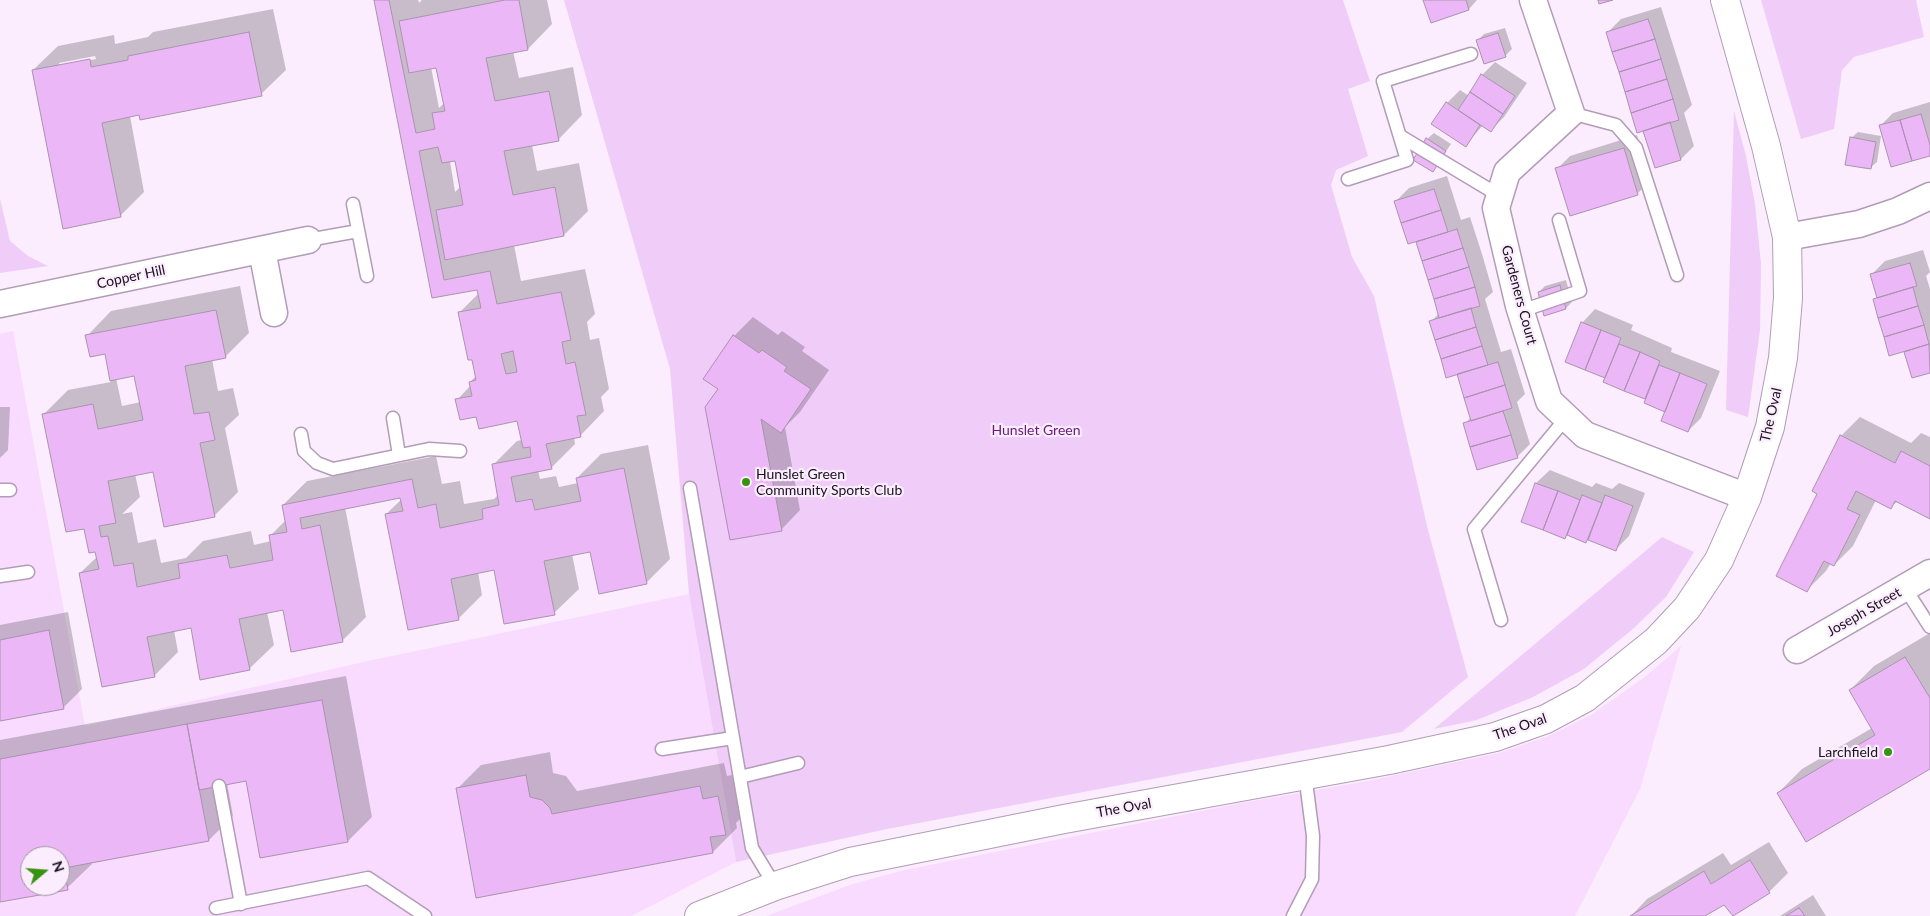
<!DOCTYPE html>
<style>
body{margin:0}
#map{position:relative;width:1930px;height:916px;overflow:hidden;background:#fbecfe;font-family:Lato,sans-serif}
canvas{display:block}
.north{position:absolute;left:20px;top:846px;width:50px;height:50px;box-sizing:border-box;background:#fbecfe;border:1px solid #a194a3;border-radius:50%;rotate:72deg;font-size:14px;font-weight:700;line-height:20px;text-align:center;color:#19111b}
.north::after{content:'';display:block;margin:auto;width:18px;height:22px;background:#38940f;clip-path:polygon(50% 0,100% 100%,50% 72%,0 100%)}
</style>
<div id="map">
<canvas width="1930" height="916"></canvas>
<div class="north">N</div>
</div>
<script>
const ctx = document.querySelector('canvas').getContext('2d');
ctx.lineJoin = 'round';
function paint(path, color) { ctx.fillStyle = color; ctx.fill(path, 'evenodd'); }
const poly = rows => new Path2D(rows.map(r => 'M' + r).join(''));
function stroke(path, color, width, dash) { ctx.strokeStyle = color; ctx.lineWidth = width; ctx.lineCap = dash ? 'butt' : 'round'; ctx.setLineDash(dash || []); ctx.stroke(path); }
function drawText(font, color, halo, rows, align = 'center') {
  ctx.font = font + ' Lato,sans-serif'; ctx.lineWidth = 4.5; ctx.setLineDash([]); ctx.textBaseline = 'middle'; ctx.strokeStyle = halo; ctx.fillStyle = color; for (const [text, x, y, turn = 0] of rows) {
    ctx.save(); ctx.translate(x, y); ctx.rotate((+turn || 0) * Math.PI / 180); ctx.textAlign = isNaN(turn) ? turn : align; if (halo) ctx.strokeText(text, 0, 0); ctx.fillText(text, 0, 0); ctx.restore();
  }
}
paint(poly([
 [13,331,85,726,368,661,689,594,736,862,631,916,0,916,0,334],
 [30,856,60,856,60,886,30,886],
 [1681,646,1640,789,1575,916,766,916,853,884,905,870,1247,802,1368,781,1499,753,1549,736,1591,715,1645,677]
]), '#f8dbfe');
paint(poly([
 [564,0,1343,0,1370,81,1348,89,1368,156,1336,170,1331,185,1352,257,1374,296,1428,530,1468,677,1402,732,887,829,736,862,689,594,670,369],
 [1761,0,1916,0,1924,37,1854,57,1842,70,1834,129,1801,139],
 [1734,111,1746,156,1755,204,1761,264,1760,330,1748,417,1726,410],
 [0,199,10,241,28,256,48,266,0,273],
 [1662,537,1694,552,1666,597,1634,628,1584,669,1533,697,1477,720,1434,729]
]), '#f0cdf8');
paint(poly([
 [375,0,418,0,419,3,422,0,547,0,552,24,528,49,513,51,519,78,573,67,582,115,558,140,532,145,537,171,579,163,588,211,564,235,514,245,521,281,585,269,595,314,587,322,590,340,599,338,609,389,601,397,604,411,580,436,574,437,575,444,551,468,538,470,540,479,556,476,559,487,578,483,577,478,601,454,648,445,670,559,646,583,591,550,572,554,579,589,554,613,495,569,478,572,482,595,458,619,386,514,402,499,401,496,345,507,366,617,342,641,284,609,267,612,274,645,249,669,192,627,174,630,178,652,154,676,80,573,98,556,44,414,68,390,111,382,106,353,87,336,111,311,240,286,249,333,225,357,212,359,218,391,233,388,239,415,225,428,238,492,214,516,154,471,135,474,140,497,122,514,132,512,138,543,156,539,161,563,186,558,203,541,251,531,254,545,271,541,270,536,286,520,283,505,307,481,436,456,442,484,460,481,464,504,494,499,499,494,493,465,517,441,522,440,518,420,477,415,457,400,471,385,470,382,476,376,460,312,479,293,478,288,433,297],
 [437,66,444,103,439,108,431,67],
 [456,159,461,186,455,192,450,161],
 [135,374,141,402,122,406,116,378],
 [1425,0,1477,0,1469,9,1431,21],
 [1661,7,1692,105,1684,113,1694,146,1681,159,1656,167,1644,129,1608,32,1621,19],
 [273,9,286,70,261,94,130,116,144,192,120,216,33,70,58,46,114,35,115,44,148,37,153,32],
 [95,56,96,59,59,66,59,63],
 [1505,28,1512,49,1505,56,1478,40,1484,34],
 [1495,62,1527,83,1504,117,1491,130,1483,125,1466,145,1433,124,1447,103,1460,90,1469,96,1482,75],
 [1930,102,1930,155,1880,126,1893,113],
 [1858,132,1881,136,1877,162,1870,168,1851,138],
 [1434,133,1451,144,1433,170,1427,139],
 [1637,135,1650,181,1637,194,1557,169,1570,156],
 [1447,176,1461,220,1470,217,1482,254,1493,292,1485,299,1501,352,1511,349,1525,394,1517,402,1530,444,1517,457,1465,424,1471,417,1458,372,1431,322,1439,313,1417,240,1396,201,1409,188],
 [1923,250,1930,272,1926,276,1930,289,1930,371,1912,376,1905,350,1875,299,1878,296,1872,274,1885,261],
 [1566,280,1572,302,1566,308,1539,292,1545,286],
 [1595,309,1633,325,1631,330,1672,348,1671,352,1720,371,1701,418,1688,431,1666,411,1647,398,1605,382,1606,377,1582,323],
 [753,317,778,335,782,331,805,347,802,351,829,370,800,412,785,427,800,510,781,530,720,389,734,336],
 [0,407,10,407,8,450,0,458],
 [1860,417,1911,443,1921,433,1930,437,1930,517,1898,501,1891,507,1876,500,1853,546,1834,565,1831,563,1826,571,1807,590,1819,493,1841,436],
 [1550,470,1592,487,1596,483,1612,489,1619,483,1645,493,1629,536,1616,549,1568,534,1565,537,1522,521,1536,483],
 [68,612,82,689,63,708,0,720,0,625],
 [1930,633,1930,768,1778,793,1802,769,1872,728,1850,690,1874,666],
 [346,676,372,817,348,841,247,780,227,783,233,816,209,840,91,862,92,864,67,888,0,896,0,740],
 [30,856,60,856,60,886,30,886],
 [550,752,553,773,566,776,577,791,724,763,727,776,742,773,749,809,736,823,737,828,713,852,477,897,457,789,481,765],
 [1769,842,1788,873,1769,892,1732,915,1724,903,1703,916,1631,916,1647,899,1723,853,1731,865],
 [1813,895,1826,916,1780,916]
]), '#0003');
const building = poly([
 [374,0,389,0,416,133,435,129,432,113,445,111,436,68,409,73,399,21,505,0,519,0,528,50,486,58,495,101,549,91,559,141,504,151,513,195,555,187,564,236,445,260,436,210,463,205,455,161,442,163,438,147,419,151,444,280,490,271,497,304,561,292,571,340,562,342,566,364,575,362,586,415,577,416,581,437,546,444,552,469,511,477,516,502,532,499,535,510,581,501,576,478,624,468,647,584,599,594,590,552,544,561,555,615,504,624,494,570,451,579,459,620,408,630,385,514,403,511,400,498,300,518,302,529,320,525,343,642,291,652,283,610,239,619,250,670,200,680,191,628,147,637,155,677,102,687,79,573,99,569,95,552,89,553,84,529,66,532,42,414,93,404,98,429,143,420,134,376,110,381,105,354,90,357,85,335,216,310,226,358,185,366,194,414,209,412,215,440,200,443,215,517,164,527,153,472,108,481,116,523,99,526,101,537,108,536,114,566,133,563,137,587,180,578,178,564,227,555,230,568,273,560,269,535,287,532,282,505,412,479,418,508,436,504,440,528,483,519,482,509,499,505,492,464,531,457,530,447,523,448,517,421,479,429,476,417,460,420,455,399,472,396,469,382,476,380,472,360,468,360,458,312,481,308,477,290,432,298,374,0],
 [513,351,517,372,506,374,501,354,513,351],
 [1423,0,1466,0,1469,10,1431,23,1423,0],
 [1598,0,1613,0,1599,4,1598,0],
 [1648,19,1655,39,1612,52,1606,32,1648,19],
 [249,32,262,96,140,120,139,115,102,123,121,217,63,229,32,70,90,59,91,67,128,60,128,56,249,32],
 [1498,33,1506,57,1484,64,1476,40,1498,33],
 [1655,39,1661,59,1619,72,1612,52,1655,39],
 [1661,59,1667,79,1625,92,1619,72,1661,59],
 [1481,74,1515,96,1503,114,1470,92,1481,74],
 [1667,79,1673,99,1631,113,1625,92,1667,79],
 [1470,92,1503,114,1491,132,1458,110,1470,92],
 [1673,99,1679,120,1637,133,1631,113,1673,99],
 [1446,102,1480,125,1466,147,1431,124,1446,102],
 [1921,114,1930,145,1930,156,1912,161,1900,120,1921,114],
 [1900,120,1912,161,1891,167,1879,125,1900,120],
 [1670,122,1681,160,1655,168,1643,131,1670,122],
 [1850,137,1876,142,1871,169,1845,165,1850,137],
 [1426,138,1446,151,1433,172,1413,160,1426,138],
 [1624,148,1638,195,1570,216,1555,168,1624,148],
 [1434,189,1441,210,1401,223,1394,201,1434,189],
 [1441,210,1448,232,1408,244,1401,223,1441,210],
 [1457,229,1463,248,1422,261,1416,242,1457,229],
 [1463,248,1469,267,1428,280,1422,261,1463,248],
 [1910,263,1917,286,1877,298,1870,274,1910,263],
 [1469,267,1475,287,1434,299,1428,280,1469,267],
 [1560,285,1566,309,1544,316,1538,292,1560,285],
 [1475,287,1480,306,1439,318,1434,299,1475,287],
 [1913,287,1918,306,1878,318,1873,299,1913,287],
 [1918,306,1924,325,1884,337,1878,318,1918,306],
 [1471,308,1476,327,1435,340,1429,321,1471,308],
 [1581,322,1601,330,1585,370,1565,362,1581,322],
 [1924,325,1929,344,1889,356,1884,337,1924,325],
 [1476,327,1482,346,1441,359,1435,340,1476,327],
 [1601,330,1621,338,1605,378,1585,370,1601,330],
 [733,335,759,353,762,350,787,367,784,371,811,389,781,433,761,419,782,531,730,540,705,407,718,389,703,379,733,335],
 [1619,344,1640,352,1624,391,1603,382,1619,344],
 [1929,344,1930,373,1912,378,1904,352,1929,344],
 [1482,346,1488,365,1446,378,1441,359,1482,346],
 [1640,352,1660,361,1645,399,1624,391,1640,352],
 [1498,362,1505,385,1464,398,1457,374,1498,362],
 [1659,365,1680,373,1665,412,1644,403,1659,365],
 [1680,373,1707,384,1688,432,1661,421,1680,373],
 [1505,385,1512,408,1471,421,1464,398,1505,385],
 [1503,411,1511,435,1470,447,1463,423,1503,411],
 [1511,435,1518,458,1477,470,1470,447,1511,435],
 [1840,435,1895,463,1901,451,1930,466,1930,519,1895,501,1891,509,1856,491,1847,509,1860,515,1834,566,1824,561,1807,592,1776,576,1817,494,1812,491,1840,435],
 [1535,483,1558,491,1543,530,1521,522,1535,483],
 [1558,491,1580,500,1565,539,1543,530,1558,491],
 [1582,495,1602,503,1586,543,1567,535,1582,495],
 [1605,495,1633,506,1616,551,1588,540,1605,495],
 [49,630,64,709,0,721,0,640,49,630],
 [1905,657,1930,698,1930,769,1806,842,1777,793,1875,735,1849,690,1905,657],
 [322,700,348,842,260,858,246,781,199,790,187,724,322,700],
 [187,724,209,841,64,868,68,890,0,902,0,759,187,724],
 [30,856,60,856,60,886,30,886,30,856],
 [526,775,530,797,542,800,550,808,552,814,700,786,703,799,718,796,726,835,710,837,713,853,476,898,456,788,526,775],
 [1750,860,1770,893,1733,916,1724,905,1705,916,1630,916,1704,871,1711,884,1750,860],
 [1799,908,1805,916,1786,916,1799,908]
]);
paint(building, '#ebb7f7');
stroke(building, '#a993ae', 1);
const service = poly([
 [1571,113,1616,125,1636,148,1677,275],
 [1400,136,1500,196],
 [1348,179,1407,160,1383,81,1471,54],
 [353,204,367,276],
 [308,240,358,231],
 [1521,311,1580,291,1559,220],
 [393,418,399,455],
 [301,434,304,451,317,463,333,469,429,449,460,451],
 [690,488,752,848,775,886],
 [0,490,10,490],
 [0,576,28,572],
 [1905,588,1930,627],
 [1501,620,1474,529,1567,417],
 [662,749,733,738],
 [740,777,798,763],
 [219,786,241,904],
 [216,908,368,878,425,916],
 [1293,916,1312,879,1313,836,1305,774]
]);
const minor = poly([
 [1533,0,1571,113,1507,172,1496,208,1519,306,1549,401,1585,435,1747,497],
 [1787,237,1859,224,1898,211,1930,196],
 [262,250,274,313],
 [0,304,308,240],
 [1797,650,1930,573]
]);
const tertiary = poly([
 [699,916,775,886,850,862,1064,819,1389,760,1495,737,1546,719,1585,698,1656,641,1687,608,1719,560,1747,497,1770,427,1783,358,1788,298,1787,237,1766,146,1725,0]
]);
stroke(service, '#b29cb7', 15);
stroke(minor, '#b29cb7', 29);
stroke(tertiary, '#b29cb7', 30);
stroke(service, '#fff', 12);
stroke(minor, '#fff', 26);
stroke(tertiary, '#fff', 28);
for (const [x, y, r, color] of [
 [746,482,5,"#38940f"],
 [1888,752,5,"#38940f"]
]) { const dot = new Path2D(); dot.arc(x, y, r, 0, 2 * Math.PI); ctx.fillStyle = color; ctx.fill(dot); stroke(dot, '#fbecfe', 2); }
drawText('14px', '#19111b', '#fbecfe', [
 ["Copper Hill",131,277,-12],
 ["Gardeners Court",1519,295,75],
 ["The Oval",1771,415,-77],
 ["Joseph Street",1864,612,-30],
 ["The Oval",1520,727,-19],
 ["The Oval",1124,808,-10]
]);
drawText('14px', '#681a78', '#fbecfe', [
 ["Hunslet Green",1036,430]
]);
drawText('14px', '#19111b', '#fbecfe', [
 ["Hunslet Green",756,474],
 ["Community Sports Club",756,490],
 ["Larchfield",1878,752,"right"]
], 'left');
</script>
